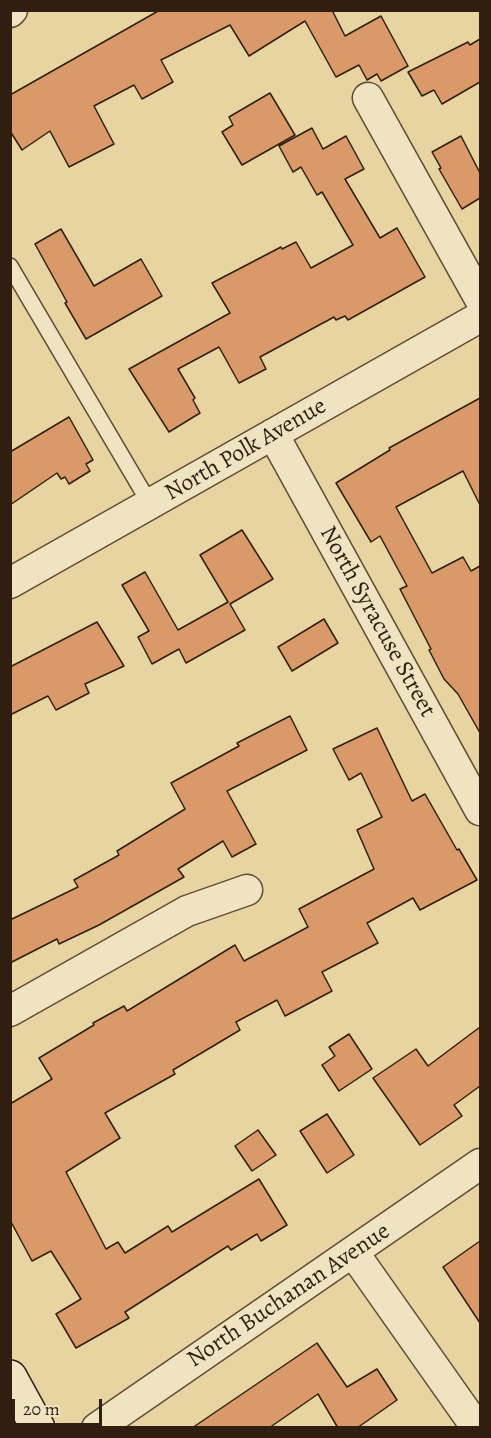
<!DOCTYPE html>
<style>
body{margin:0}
#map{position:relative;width:491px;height:1438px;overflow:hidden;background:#e8d4a1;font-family:Alegreya,serif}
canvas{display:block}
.frame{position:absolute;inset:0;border:12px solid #301f10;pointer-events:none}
.scale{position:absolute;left:12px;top:1399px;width:90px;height:27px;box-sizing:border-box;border:3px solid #301f10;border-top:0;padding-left:8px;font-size:18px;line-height:21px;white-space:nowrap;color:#301f10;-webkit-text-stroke:4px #f0e3c2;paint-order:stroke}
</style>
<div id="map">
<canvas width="491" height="1438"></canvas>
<div class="frame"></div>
<div class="scale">20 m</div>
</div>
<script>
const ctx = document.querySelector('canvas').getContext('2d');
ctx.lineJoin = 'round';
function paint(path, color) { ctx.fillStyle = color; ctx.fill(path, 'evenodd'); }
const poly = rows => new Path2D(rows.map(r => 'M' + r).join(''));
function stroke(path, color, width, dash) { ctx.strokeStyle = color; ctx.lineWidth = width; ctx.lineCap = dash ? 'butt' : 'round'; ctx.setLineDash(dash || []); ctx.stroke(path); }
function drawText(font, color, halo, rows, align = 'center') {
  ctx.font = font + ' Alegreya,serif'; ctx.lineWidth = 4.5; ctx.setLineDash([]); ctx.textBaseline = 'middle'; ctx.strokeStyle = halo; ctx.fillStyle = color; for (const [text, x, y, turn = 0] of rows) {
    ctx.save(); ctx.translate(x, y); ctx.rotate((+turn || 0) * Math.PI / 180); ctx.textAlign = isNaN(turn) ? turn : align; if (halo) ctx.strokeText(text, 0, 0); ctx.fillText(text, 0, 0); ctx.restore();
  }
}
const building = poly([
 [160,10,332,10,345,36,381,16,408,66,381,81,377,74,367,80,359,65,336,77,305,21,249,56,230,25,161,60,173,82,142,99,134,85,94,106,114,144,69,167,50,131,22,150,10,131,10,95,160,10],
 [480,39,480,82,442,104,434,90,422,96,408,72,468,42,470,45,480,39],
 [270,93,295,135,242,165,222,132,233,125,229,117,270,93],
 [312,128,323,149,346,136,364,169,345,179,380,238,397,228,425,277,348,320,345,316,336,320,334,317,260,357,266,369,239,383,219,347,178,369,195,398,193,400,200,413,169,432,129,369,230,313,212,283,281,247,282,249,296,242,311,268,353,245,322,192,317,195,301,167,293,172,279,146,312,128],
 [461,136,480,173,480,198,462,209,439,169,441,168,432,152,461,136],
 [61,229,94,286,141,259,162,296,86,339,65,303,67,302,35,244,61,229],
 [480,398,480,505,463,471,396,507,432,573,463,557,471,571,480,566,480,733,458,694,444,679,429,650,431,649,400,589,407,586,380,536,371,542,336,483,390,450,389,448,480,398],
 [69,417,93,460,86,464,90,471,69,484,65,477,61,479,57,473,10,505,10,452,69,417],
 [242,530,273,579,230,604,245,630,186,663,179,649,152,664,138,637,149,631,122,585,145,572,178,630,228,602,200,555,242,530],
 [324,619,338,643,292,671,278,647,324,619],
 [97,622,124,666,85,684,89,693,56,710,48,696,10,715,10,667,97,622],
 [290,716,307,750,227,791,256,844,232,857,223,841,178,869,184,877,99,925,59,944,57,939,10,963,10,920,78,887,74,880,119,855,117,851,185,809,171,783,239,746,237,743,290,716],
 [377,728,412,801,425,794,457,850,459,849,477,880,420,910,413,898,367,923,378,943,322,972,332,991,285,1016,277,1000,236,1022,240,1030,173,1070,175,1074,105,1113,120,1138,66,1172,106,1249,118,1242,125,1253,168,1226,172,1232,259,1179,287,1225,261,1241,257,1234,231,1250,228,1246,125,1312,129,1318,76,1348,56,1314,81,1299,51,1251,32,1261,10,1220,10,1104,52,1079,39,1058,94,1025,93,1023,124,1006,127,1011,235,945,244,961,308,927,299,909,374,869,357,830,382,817,361,773,349,780,333,749,377,728],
 [480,1027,480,1086,454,1105,462,1116,420,1145,373,1078,416,1049,428,1066,480,1027],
 [349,1034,372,1069,339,1091,322,1065,335,1056,329,1047,349,1034],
 [327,1114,354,1155,327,1173,300,1131,327,1114],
 [258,1130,276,1155,252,1171,235,1146,258,1130],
 [480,1241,480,1323,443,1267,480,1241],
 [317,1343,347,1387,377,1369,397,1400,357,1428,338,1428,318,1394,269,1428,192,1428,317,1343]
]);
paint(building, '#d99969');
stroke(building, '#301f10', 1.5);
const lane = poly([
 [10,266,150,504]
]);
const street = poly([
 [10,12,12,10],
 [368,98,480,299],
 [273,434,480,810],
 [10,583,480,317],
 [10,1011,187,911,247,890],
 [353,1252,477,1428],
 [97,1428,480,1164]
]);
const secondary = poly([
 [10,1377,38,1428]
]);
stroke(lane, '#5e4c34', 18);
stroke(street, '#5e4c34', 33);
stroke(secondary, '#301f10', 36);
stroke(lane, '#f0e3c2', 15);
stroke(street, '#f0e3c2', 30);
stroke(secondary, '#f0e3c2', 33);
drawText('24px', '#301f10', '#f0e3c2', [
 ["North Polk Avenue",246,450,-30],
 ["North Syracuse Street",377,622,61],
 ["North Buchanan Avenue",289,1296,-34]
]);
</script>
